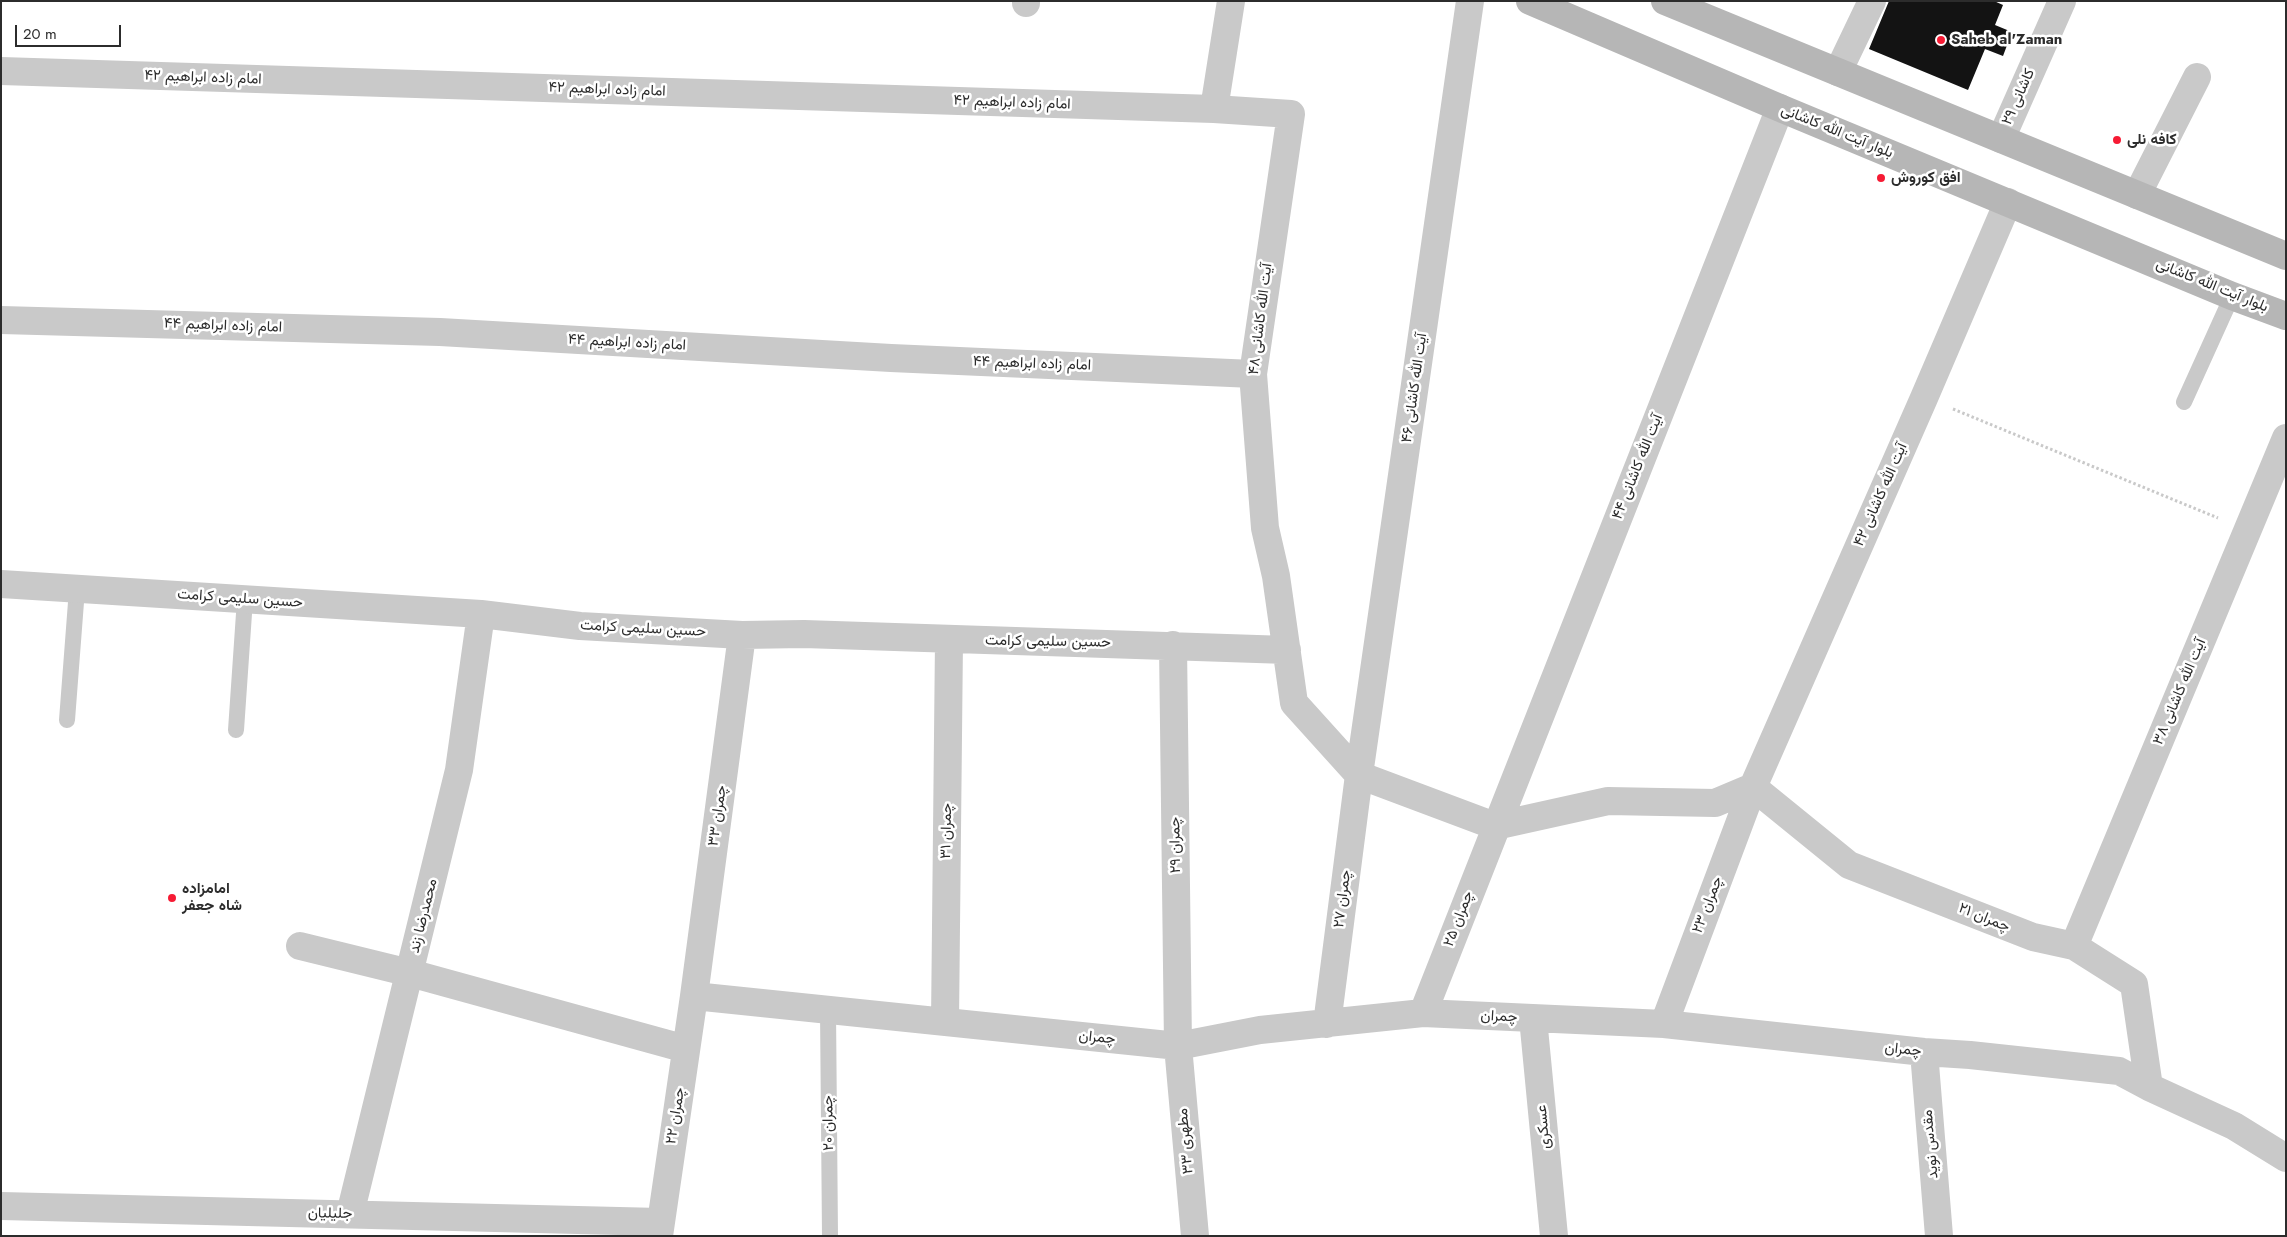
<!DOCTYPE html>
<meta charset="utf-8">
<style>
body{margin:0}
#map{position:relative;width:2287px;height:1237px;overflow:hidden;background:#fff;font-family:Jost,sans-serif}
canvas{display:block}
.frame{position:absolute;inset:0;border:2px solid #2c2c2c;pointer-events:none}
.scale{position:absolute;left:15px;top:25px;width:106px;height:22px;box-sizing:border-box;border:2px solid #2c2c2c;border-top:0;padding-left:6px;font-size:15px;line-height:18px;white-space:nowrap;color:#2c2c2c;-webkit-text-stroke:4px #fff;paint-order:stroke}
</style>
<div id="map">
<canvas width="2287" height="1237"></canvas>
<div class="frame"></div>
<div class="scale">20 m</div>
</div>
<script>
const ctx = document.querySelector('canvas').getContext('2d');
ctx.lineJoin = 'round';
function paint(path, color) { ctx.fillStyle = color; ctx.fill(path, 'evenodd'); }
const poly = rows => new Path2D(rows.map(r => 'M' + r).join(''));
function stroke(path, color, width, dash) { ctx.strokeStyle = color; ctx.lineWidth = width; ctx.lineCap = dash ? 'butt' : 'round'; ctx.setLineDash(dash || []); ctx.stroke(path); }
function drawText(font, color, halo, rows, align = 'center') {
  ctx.font = font + ' Jost,Vazirmatn,sans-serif'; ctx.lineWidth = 5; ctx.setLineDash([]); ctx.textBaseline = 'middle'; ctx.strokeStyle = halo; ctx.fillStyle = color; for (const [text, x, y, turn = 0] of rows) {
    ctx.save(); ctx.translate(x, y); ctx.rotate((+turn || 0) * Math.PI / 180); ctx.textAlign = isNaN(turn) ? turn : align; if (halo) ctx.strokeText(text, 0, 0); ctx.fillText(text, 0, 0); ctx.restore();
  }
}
paint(poly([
 [1889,1,1994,1,2003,5,1995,25,2012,32,2003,56,1985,49,1968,90,1869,49]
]), '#131313');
stroke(poly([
 [1953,409,2218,518]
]), '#c9c9c9', 3, [2.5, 2.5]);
stroke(poly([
 [2184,402,2232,296],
 [67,720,77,589],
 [236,730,245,599],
 [828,1010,830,1236]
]), '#c9c9c9', 16);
stroke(poly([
 [1026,3,1026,1],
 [1,71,1214,109,1291,114,1253,374,1265,528,1276,576,1294,703,1359,775,1495,826,1608,801,1715,803,1753,787],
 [1838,72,1872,1],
 [1214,109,1231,1],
 [2001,139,2062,1],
 [2137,195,2197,77],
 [1,320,440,332,891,358,1253,374],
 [1,584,481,614,580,626,742,635,804,634,1287,650],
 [1173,645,1178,1046,1195,1236],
 [1753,787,1849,865,2033,937,2074,946,2134,984,2149,1087],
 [300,946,410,973,686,1049],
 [2074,946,2286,438],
 [694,996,1178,1046,1260,1030,1423,1013,1664,1024,1924,1052,1970,1055,2119,1071,2149,1087,2234,1126,2286,1158],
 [1423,1013,1780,108],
 [1533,1018,1554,1236],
 [945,1022,949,640],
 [1327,1024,1359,775,1470,1],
 [1664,1024,1753,787,1924,398,2008,202],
 [1924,1052,1939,1236],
 [1,1206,660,1222],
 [350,1214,459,770,481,614],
 [659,1236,694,996,742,635]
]), '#c9c9c9', 28);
stroke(poly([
 [1530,1,1780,108,2232,296,2286,316],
 [1665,1,2286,256]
]), '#b6b6b6', 28);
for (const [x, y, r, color] of [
 [1941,40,5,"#f61b34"],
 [2117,140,5,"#f61b34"],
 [1881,178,5,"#f61b34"],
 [172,898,5,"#f61b34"]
]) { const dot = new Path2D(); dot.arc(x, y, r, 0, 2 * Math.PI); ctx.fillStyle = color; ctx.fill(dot); stroke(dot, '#fff', 2); }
drawText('bold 15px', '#2c2c2c', '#fff', [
 ["Saheb al'Zaman",1951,40],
 ["کافه نلی",2127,140],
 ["افق کوروش",1891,178],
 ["امامزاده",182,889],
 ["شاه جعفر",182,906]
], 'left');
drawText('15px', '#2c2c2c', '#fff', [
 ["امام زاده ابراهیم ۴۲",203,78,2],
 ["امام زاده ابراهیم ۴۲",607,90,2],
 ["کاشانی ۲۹",2019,97,-66],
 ["امام زاده ابراهیم ۴۲",1012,103,2],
 ["بلوار آیت الله کاشانی",1837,132,22],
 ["بلوار آیت الله کاشانی",2212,286,22],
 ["آیت الله کاشانی ۴۸",1261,319,-83],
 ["امام زاده ابراهیم ۴۴",223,326,2],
 ["امام زاده ابراهیم ۴۴",627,343,3],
 ["امام زاده ابراهیم ۴۴",1032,364,2],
 ["آیت الله کاشانی ۴۶",1415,388,-82],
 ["آیت الله کاشانی ۴۴",1638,467,-68],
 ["آیت الله کاشانی ۴۲",1881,495,-66],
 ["حسین سلیمی کرامت",240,599,4],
 ["حسین سلیمی کرامت",643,629,3],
 ["حسین سلیمی کرامت",1048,642,1],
 ["آیت الله کاشانی ۳۸",2180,692,-67],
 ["چمران ۳۳",718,816,-82],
 ["چمران ۳۱",947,831,-89],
 ["چمران ۲۹",1176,845,-91],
 ["چمران ۲۷",1343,899,-83],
 ["چمران ۲۳",1708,905,-69],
 ["محمدرضا زند",424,916,-76],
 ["چمران ۲۱",1984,918,22],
 ["چمران ۲۵",1459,919,-69],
 ["چمران",1499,1017,3],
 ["چمران",1097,1038,6],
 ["چمران",1903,1050,6],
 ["چمران ۲۲",676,1116,-81],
 ["چمران ۲۰",829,1123,-91],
 ["عسکری",1544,1127,-95],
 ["مطهری ۳۳",1186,1141,-95],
 ["مقدس نوید",1931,1144,-95],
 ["جلیلیان",330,1214,1]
]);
</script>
